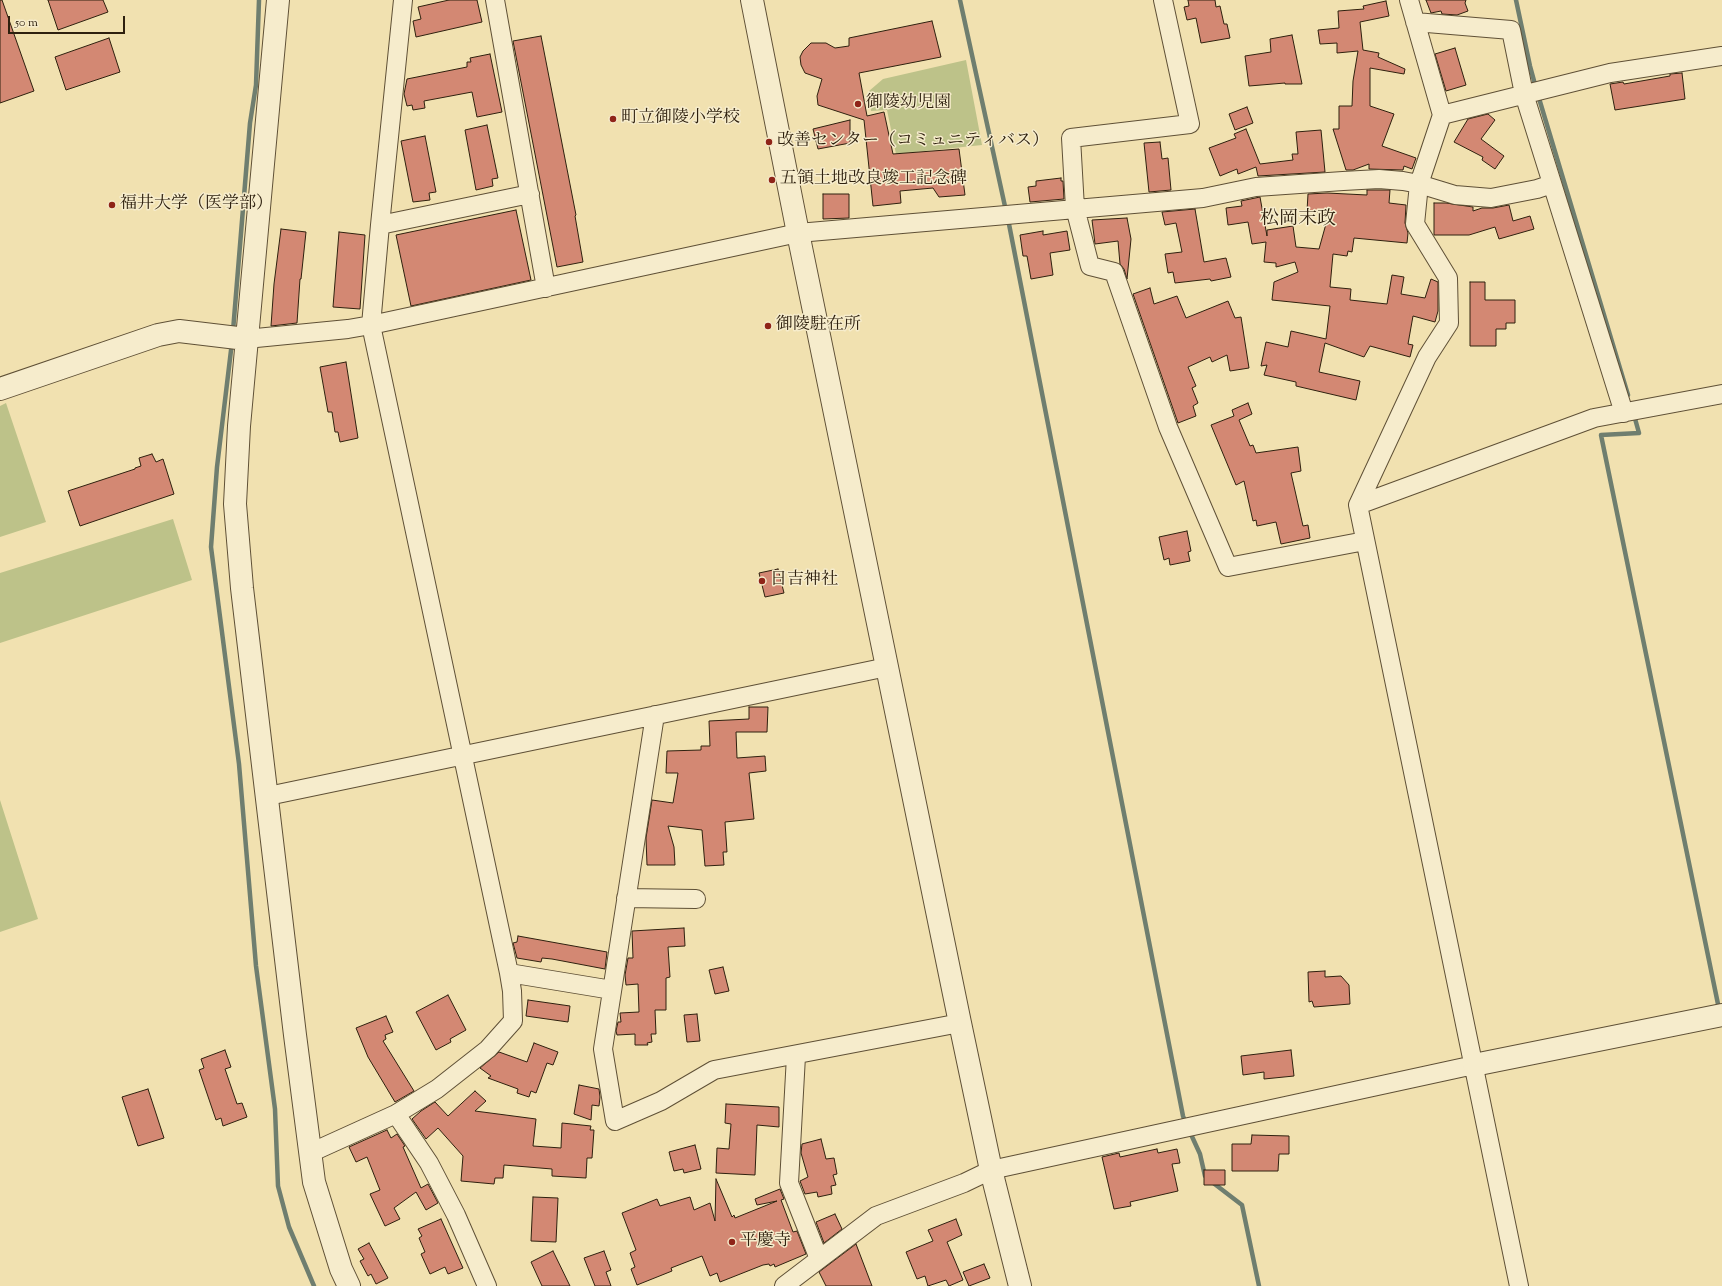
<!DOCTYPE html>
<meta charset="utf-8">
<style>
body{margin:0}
#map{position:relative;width:1722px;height:1286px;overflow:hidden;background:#f1e1b0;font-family:"Sorts Mill Goudy",serif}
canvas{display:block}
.scale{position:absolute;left:8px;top:16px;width:117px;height:18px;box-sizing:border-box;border:2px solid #2e200e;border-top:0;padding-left:5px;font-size:12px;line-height:14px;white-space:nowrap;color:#2e200e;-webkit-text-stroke:3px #f6eccc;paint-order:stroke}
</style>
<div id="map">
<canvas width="1722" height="1286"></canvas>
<div class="scale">50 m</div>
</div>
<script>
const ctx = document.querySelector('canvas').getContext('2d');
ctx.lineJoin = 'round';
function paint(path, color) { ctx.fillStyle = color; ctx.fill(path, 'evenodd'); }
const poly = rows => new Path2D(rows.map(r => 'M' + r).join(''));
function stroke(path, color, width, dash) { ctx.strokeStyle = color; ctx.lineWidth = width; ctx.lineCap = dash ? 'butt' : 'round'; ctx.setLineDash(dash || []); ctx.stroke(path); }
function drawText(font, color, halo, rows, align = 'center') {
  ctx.font = font + ' "Sorts Mill Goudy","Noto Serif JP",serif'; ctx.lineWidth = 3; ctx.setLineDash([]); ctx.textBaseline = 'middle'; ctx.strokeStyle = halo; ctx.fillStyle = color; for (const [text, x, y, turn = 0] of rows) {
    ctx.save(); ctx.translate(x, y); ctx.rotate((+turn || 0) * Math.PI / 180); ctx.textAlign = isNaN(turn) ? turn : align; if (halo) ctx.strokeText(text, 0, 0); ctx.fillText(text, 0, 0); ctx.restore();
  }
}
paint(poly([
 [966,60,982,145,896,154,887,110,871,111,869,91,883,79],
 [6,403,46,522,0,537,0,406],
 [173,519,192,580,0,643,0,573],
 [0,800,38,919,0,932]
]), '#bdc289');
stroke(poly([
 [960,0,1006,211],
 [1516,0,1530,66,1536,88],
 [1538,95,1628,395],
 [1008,219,1183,1116,1186,1124],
 [233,331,250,123,256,85,259,0],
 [232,342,217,467,211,547,239,764,256,966,275,1109,278,1186,289,1227,314,1286],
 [1634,415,1639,433,1601,435,1719,1009],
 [1189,1130,1200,1154,1205,1176,1206,1177],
 [1212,1182,1242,1205,1259,1286]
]), '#6f7e6f', 4.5);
const building = poly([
 [0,0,2,0,34,91,0,103,0,0],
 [48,0,103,0,108,12,58,30,48,0],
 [449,0,477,0,482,22,416,37,413,21,421,19,418,7,449,0],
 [1188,0,1215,0,1216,7,1220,6,1224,24,1227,24,1230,38,1201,43,1196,18,1187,20,1184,7,1189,6,1188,0],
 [1426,0,1466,0,1465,3,1468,11,1457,15,1442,14,1441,11,1431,13,1426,0],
 [1386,1,1389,16,1360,22,1363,50,1379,53,1378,57,1405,69,1404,74,1370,68,1370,106,1394,114,1382,146,1416,158,1412,169,1404,166,1403,170,1369,169,1369,164,1353,170,1346,170,1333,129,1339,129,1339,106,1352,106,1353,81,1358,51,1337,53,1337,43,1320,44,1318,30,1339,28,1338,11,1364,9,1363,6,1386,1],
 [932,21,941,57,859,73,867,116,884,112,893,154,959,149,965,195,939,197,933,188,900,191,901,203,873,206,864,120,818,105,817,96,822,79,805,73,801,65,800,57,803,51,811,43,826,43,835,48,849,46,849,38,932,21],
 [1292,35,1302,84,1285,84,1285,83,1249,86,1245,56,1271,52,1270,39,1292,35],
 [541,36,576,215,575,216,583,262,557,267,513,41,541,36],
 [109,38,120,72,66,90,55,57,109,38],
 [1455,48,1466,85,1446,91,1435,54,1455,48],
 [490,54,502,112,477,117,472,92,424,101,425,108,413,110,412,105,407,106,404,94,407,79,467,67,467,62,471,62,470,58,490,54],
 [1682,73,1685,99,1615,110,1610,84,1623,82,1624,84,1670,76,1670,74,1682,73],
 [1247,107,1253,123,1235,130,1229,114,1247,107],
 [1488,114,1495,120,1481,139,1504,156,1495,169,1482,160,1483,157,1454,142,1468,119,1488,114],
 [850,120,850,143,818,149,813,129,850,120],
 [487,125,498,178,492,179,493,186,476,190,465,130,487,125],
 [1246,129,1260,164,1293,160,1292,154,1298,154,1296,132,1321,130,1325,172,1258,176,1256,167,1238,174,1237,169,1220,176,1209,148,1236,138,1234,134,1246,129],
 [425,136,436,192,429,193,430,200,413,202,401,141,425,136],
 [1160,142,1162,159,1168,158,1171,190,1149,192,1144,143,1160,142],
 [1061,178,1061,181,1063,181,1064,199,1030,202,1028,187,1036,186,1036,181,1061,178],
 [1367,190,1390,190,1389,203,1406,205,1405,223,1408,233,1407,243,1354,238,1352,252,1348,251,1347,256,1333,254,1330,287,1351,289,1350,300,1387,304,1392,275,1404,277,1401,294,1425,298,1431,279,1438,282,1438,311,1435,322,1413,316,1408,344,1413,345,1410,357,1370,346,1364,357,1325,343,1319,372,1360,381,1356,400,1296,386,1296,382,1264,375,1267,365,1261,366,1266,342,1288,347,1291,331,1326,339,1330,306,1272,300,1274,282,1298,272,1295,262,1276,267,1276,263,1264,262,1266,242,1252,244,1248,222,1228,225,1226,208,1242,206,1241,201,1260,197,1267,236,1267,230,1293,226,1296,247,1319,249,1329,213,1307,211,1308,194,1327,193,1367,195,1367,190],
 [823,194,849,194,849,218,823,219,823,194],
 [1434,203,1446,203,1473,207,1473,211,1482,208,1493,208,1509,205,1513,221,1530,216,1534,229,1499,239,1495,227,1469,235,1434,235,1434,203],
 [1195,209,1204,262,1226,258,1231,277,1211,281,1210,279,1175,283,1173,272,1168,273,1165,254,1182,252,1176,223,1165,225,1162,212,1195,209],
 [516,210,531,280,411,306,396,235,516,210],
 [1127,218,1131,239,1127,279,1124,269,1120,264,1118,241,1095,244,1092,220,1127,218],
 [281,229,306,232,301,279,300,279,297,323,271,326,274,284,281,229],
 [1043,231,1043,235,1067,231,1070,250,1050,253,1053,275,1031,279,1027,256,1023,256,1020,235,1043,231],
 [339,232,365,235,360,309,333,307,339,232],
 [1470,282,1485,282,1485,300,1515,300,1515,323,1506,323,1506,329,1496,329,1496,346,1470,346,1470,282],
 [1150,288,1154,304,1177,296,1186,318,1228,301,1235,318,1241,317,1249,368,1230,371,1227,355,1212,362,1210,357,1188,367,1196,386,1192,388,1198,403,1193,406,1196,416,1178,423,1133,294,1150,288],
 [346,362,358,438,340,442,338,432,335,432,332,412,328,412,320,367,346,362],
 [1248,403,1252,414,1239,420,1250,446,1253,445,1256,453,1298,447,1301,471,1291,473,1303,526,1308,525,1310,538,1281,544,1276,522,1257,526,1256,520,1253,521,1244,481,1236,485,1211,425,1234,416,1232,410,1248,403],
 [152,454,156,462,163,459,174,494,80,526,68,491,135,469,135,468,141,466,139,458,152,454],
 [1187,531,1191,551,1188,552,1190,561,1170,565,1169,558,1164,560,1159,537,1187,531],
 [778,569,784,593,765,597,759,573,778,569],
 [749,707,768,707,767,732,736,732,737,758,765,756,766,771,749,773,754,819,725,822,727,852,723,852,724,865,705,866,702,830,668,826,674,847,675,865,647,865,646,838,652,800,673,803,678,773,666,773,667,751,701,750,701,746,710,746,709,721,749,719,749,707],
 [684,928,685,946,668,947,670,977,666,978,666,1010,655,1010,656,1034,651,1034,652,1042,647,1043,648,1045,635,1045,635,1034,617,1035,616,1031,618,1022,621,1022,620,1013,639,1012,638,984,626,985,625,975,628,958,633,958,632,931,684,928],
 [518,936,607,952,605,969,552,959,542,958,541,962,517,958,513,943,517,942,518,936],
 [723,967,729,991,715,994,709,970,723,967],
 [1325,971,1325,977,1341,976,1349,985,1350,1004,1314,1007,1312,1001,1309,1002,1308,972,1325,971],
 [448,995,466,1030,450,1039,451,1042,436,1050,416,1012,448,995],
 [528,1000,570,1006,568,1022,526,1016,528,1000],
 [697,1014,700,1041,687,1042,684,1015,697,1014],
 [386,1016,393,1032,385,1035,386,1039,383,1041,414,1091,395,1102,368,1057,356,1028,386,1016],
 [534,1043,558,1052,553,1065,547,1063,536,1093,531,1091,529,1097,517,1093,518,1089,488,1078,491,1076,480,1068,499,1052,527,1062,534,1043],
 [225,1050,231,1067,225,1069,237,1104,242,1103,247,1117,223,1126,221,1118,216,1120,199,1070,204,1068,201,1059,225,1050],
 [1291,1050,1294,1076,1264,1079,1264,1072,1243,1075,1241,1056,1291,1050],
 [579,1085,599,1089,600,1097,599,1106,592,1105,591,1120,574,1114,579,1085],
 [148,1089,164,1138,138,1146,122,1097,148,1089],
 [475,1091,486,1101,475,1111,536,1119,533,1146,561,1148,562,1123,591,1126,590,1130,594,1130,592,1158,587,1158,586,1178,552,1176,552,1169,504,1165,503,1178,495,1178,494,1184,461,1181,463,1156,438,1128,426,1139,412,1119,421,1111,435,1102,448,1116,475,1091],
 [726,1104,779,1107,779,1127,757,1125,755,1175,716,1173,717,1148,729,1149,731,1124,725,1123,726,1104],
 [387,1130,391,1138,397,1134,405,1146,403,1147,421,1188,428,1184,438,1203,426,1210,416,1192,394,1208,400,1219,385,1226,370,1194,380,1190,367,1157,356,1162,349,1147,387,1130],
 [1252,1135,1289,1136,1289,1154,1279,1154,1278,1171,1232,1171,1232,1144,1251,1144,1252,1135],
 [821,1139,826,1159,834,1158,837,1174,833,1175,836,1185,831,1186,832,1194,818,1197,817,1192,805,1194,800,1181,808,1177,801,1153,802,1144,821,1139],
 [695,1145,701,1169,684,1173,683,1169,674,1171,669,1152,695,1145],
 [1157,1149,1158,1153,1177,1149,1180,1163,1172,1164,1178,1191,1130,1202,1131,1206,1114,1209,1102,1157,1119,1153,1120,1157,1157,1149],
 [1204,1170,1225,1170,1225,1185,1204,1185,1204,1170],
 [716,1179,732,1217,734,1215,735,1218,777,1201,757,1205,755,1199,780,1189,784,1199,781,1200,793,1232,797,1231,806,1254,775,1267,774,1264,770,1266,769,1264,763,1265,720,1282,717,1273,710,1276,702,1256,671,1268,672,1271,637,1285,631,1269,635,1267,630,1253,636,1250,622,1213,657,1199,660,1206,690,1197,694,1210,710,1203,715,1221,716,1179],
 [533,1197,558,1198,556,1242,531,1241,533,1197],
 [835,1214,842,1229,824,1243,816,1222,835,1214],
 [441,1219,463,1268,448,1274,445,1267,430,1274,421,1254,425,1252,419,1238,422,1236,418,1229,441,1219],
 [956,1219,962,1235,947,1242,963,1280,949,1286,946,1280,928,1286,925,1276,917,1279,906,1252,933,1241,928,1230,956,1219],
 [369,1243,388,1278,376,1284,371,1274,368,1276,360,1261,364,1259,358,1249,369,1243],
 [856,1244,872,1286,826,1286,819,1272,856,1244],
 [553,1251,570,1286,542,1286,531,1262,553,1251],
 [604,1251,611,1270,606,1272,611,1286,595,1286,584,1258,604,1251],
 [984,1264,990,1278,969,1286,963,1272,984,1264]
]);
paint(building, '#d38873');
stroke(building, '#2e200e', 1);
const minor = poly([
 [495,0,546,288],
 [1163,0,1190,124,1071,138,1075,208,1090,266,1114,272,1168,427,1228,567,1365,541],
 [1409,0,1442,115,1419,184,1415,224,1448,278,1449,323,1427,357,1358,505,1519,1286],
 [1415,22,1511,30,1524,94,1624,413],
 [1442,115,1610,73,1722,56],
 [380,225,530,194],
 [246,339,348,329,371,325,798,233,1203,198,1256,187,1343,181,1379,179,1403,181,1419,184,1455,195,1491,198,1537,189,1552,184],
 [1358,505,1594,418,1722,394],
 [655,715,603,1049,615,1121,661,1101,714,1070,960,1023],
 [268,796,887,667],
 [626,898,696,899],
 [509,973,612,990],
 [796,1056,789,1183,819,1259],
 [396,1114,429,1163,456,1215,487,1286],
 [310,1153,396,1114,437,1089,488,1049,513,1021,512,991,509,973,371,325,380,225,403,0],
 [784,1286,876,1216,964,1183,991,1170,1474,1065]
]);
const tertiary = poly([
 [278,0,239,426,235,504,242,588,295,1035,314,1182,341,1269,349,1286],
 [752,0,798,233,960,1023,991,1170,1020,1286],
 [0,389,158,335,179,331,246,339],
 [1474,1065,1722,1015]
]);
stroke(minor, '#5f5036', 20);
stroke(tertiary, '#5f5036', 24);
stroke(minor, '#f6eccc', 18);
stroke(tertiary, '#f6eccc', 22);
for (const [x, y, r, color] of [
 [858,104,4,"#8f2418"],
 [613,119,4,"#8f2418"],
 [769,142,4,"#8f2418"],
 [772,180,4,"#8f2418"],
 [112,205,4,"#8f2418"],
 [768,326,4,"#8f2418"],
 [762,581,4,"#8f2418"],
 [732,1242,4,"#8f2418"]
]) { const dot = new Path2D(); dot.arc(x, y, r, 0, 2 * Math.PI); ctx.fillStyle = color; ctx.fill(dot); stroke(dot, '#f6eccc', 1.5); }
drawText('17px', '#2e200e', '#f6eccc', [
 ["御陵幼児園",866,104],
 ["町立御陵小学校",621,119],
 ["改善センター（コミュニティバス）",777,142],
 ["五領土地改良竣工記念碑",780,180],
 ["福井大学（医学部）",120,205],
 ["御陵駐在所",776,326],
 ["日吉神社",770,581],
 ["平慶寺",740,1242]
], 'left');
drawText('19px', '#2e200e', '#f6eccc', [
 ["松岡末政",1298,221]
]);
</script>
